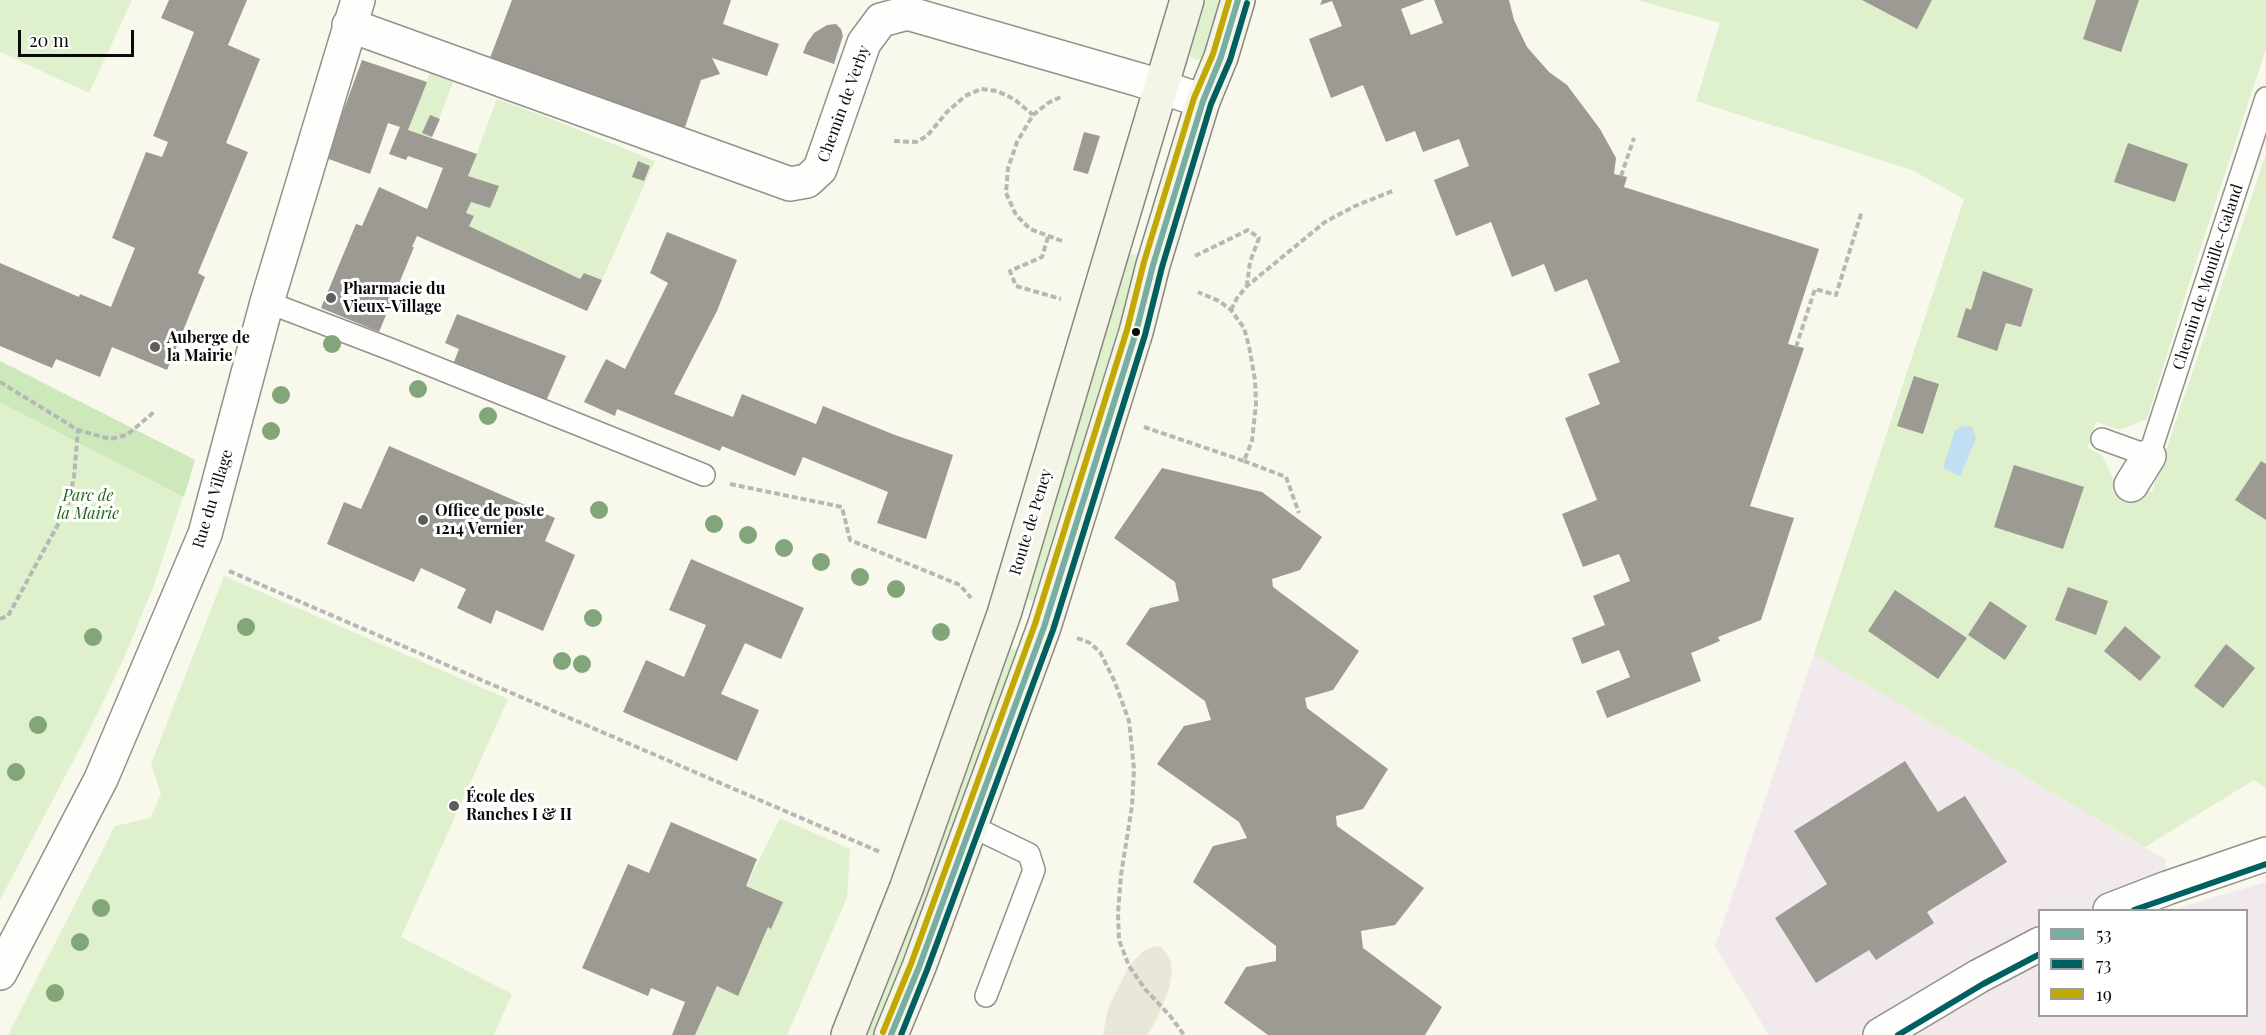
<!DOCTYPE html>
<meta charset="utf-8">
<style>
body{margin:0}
#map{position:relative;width:2266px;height:1035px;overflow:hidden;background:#f9f8ed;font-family:"Playfair Display",serif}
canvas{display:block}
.legend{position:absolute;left:2038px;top:909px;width:210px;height:108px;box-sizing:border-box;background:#fff;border:2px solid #9d9d9d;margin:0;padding:8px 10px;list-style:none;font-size:18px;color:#0a0a0a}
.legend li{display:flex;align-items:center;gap:12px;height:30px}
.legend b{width:30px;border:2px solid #9d9d9d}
.scale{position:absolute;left:18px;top:30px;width:116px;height:27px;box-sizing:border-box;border:3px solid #0a0a0a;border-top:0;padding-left:8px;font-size:18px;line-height:21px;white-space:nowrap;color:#0a0a0a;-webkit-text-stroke:4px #fff;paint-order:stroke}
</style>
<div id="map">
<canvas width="2266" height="1035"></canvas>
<ul class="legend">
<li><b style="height:8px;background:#76aea3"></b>53</li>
<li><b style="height:8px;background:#005f61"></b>73</li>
<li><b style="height:8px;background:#c2a802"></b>19</li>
</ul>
<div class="scale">20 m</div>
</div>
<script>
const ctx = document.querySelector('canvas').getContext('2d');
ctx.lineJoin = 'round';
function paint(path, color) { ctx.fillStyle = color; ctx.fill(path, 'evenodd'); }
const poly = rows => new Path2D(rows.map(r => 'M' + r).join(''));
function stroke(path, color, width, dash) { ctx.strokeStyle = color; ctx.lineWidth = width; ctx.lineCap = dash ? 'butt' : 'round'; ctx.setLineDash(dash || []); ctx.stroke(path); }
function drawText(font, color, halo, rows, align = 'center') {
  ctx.font = font + ' "Playfair Display",serif'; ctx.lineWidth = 6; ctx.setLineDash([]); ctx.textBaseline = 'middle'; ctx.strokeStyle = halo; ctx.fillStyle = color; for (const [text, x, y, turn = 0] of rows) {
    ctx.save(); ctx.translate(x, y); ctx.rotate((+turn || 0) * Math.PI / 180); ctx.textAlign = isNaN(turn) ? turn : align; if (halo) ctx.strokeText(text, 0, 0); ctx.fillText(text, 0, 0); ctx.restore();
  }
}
paint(poly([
 [1814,654,2165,859,2169,910,2040,910,2040,1016,2246,1016,2246,910,2172,910,2266,882,2266,1035,1769,1035,1715,947]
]), '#f1e9eb');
paint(poly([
 [0,0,132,0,89,93,0,52],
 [1206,0,1220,0,1204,54,1201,59,1196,60,1190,56,1191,51],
 [1637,0,2266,0,2266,49,2193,271,2147,419,2120,430,2096,422,2087,448,2102,455,2113,479,2152,492,2266,154,2266,789,2254,780,2145,847,1814,654,1964,199,1912,170,1696,101,1720,23],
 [430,72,454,80,431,139,408,130],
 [497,99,554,120,655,161,602,280,584,273,580,279,469,226,474,217,466,213,471,202,490,208,498,186,468,176],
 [1129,254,1137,255,1137,279,1035,602,1021,596],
 [0,361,195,460,154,585,124,658,89,731,0,900],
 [224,576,508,699,401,937,512,994,494,1035,8,1035,115,826,150,818,161,794,151,764],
 [1005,646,1017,650,946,855,876,1035,859,1035],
 [780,818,850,849,847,898,787,1035,695,1035,717,986,738,995,768,927,771,928,783,902,746,886]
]), '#def0cc');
paint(poly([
 [0,361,195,460,184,497,0,402]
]), '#cde8ba');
paint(poly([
 [1155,946,1161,947,1166,953,1171,962,1172,973,1168,992,1157,1019,1147,1035,1103,1035,1108,1008,1129,966,1142,952]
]), '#e9e7d8');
paint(poly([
 [1963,426,1972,427,1976,438,1960,476,1943,468,1955,430]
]), '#c2def5');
paint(poly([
 [169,0,247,0,228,45,260,59,226,143,248,152,198,273,205,277,167,370,112,347,100,377,56,359,52,368,0,346,0,263,79,297,80,294,111,307,135,248,112,238,146,152,162,157,168,142,153,136,194,32,161,18],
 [512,0,731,0,723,24,779,44,767,76,712,58,720,74,701,80,684,130,490,58],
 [1322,0,1425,0,1401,9,1411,35,1443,23,1434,0,1509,0,1514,20,1527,47,1549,72,1567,85,1600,129,1616,158,1614,174,1627,177,1624,187,1819,249,1788,344,1804,348,1750,506,1794,518,1761,620,1718,637,1720,641,1691,653,1701,681,1607,718,1596,691,1630,677,1619,650,1582,664,1572,638,1605,625,1593,596,1630,581,1619,554,1583,567,1562,514,1597,500,1565,418,1600,404,1588,374,1620,362,1587,279,1555,292,1544,264,1512,277,1491,222,1456,236,1434,180,1469,166,1459,139,1423,152,1415,131,1386,142,1363,85,1331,98,1309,39,1342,26,1332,1,1320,5],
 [1862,0,1932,0,1917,29],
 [2096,0,2139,0,2121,52,2083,39],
 [836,24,841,29,843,36,834,64,803,53,807,43,814,33,827,25],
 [362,60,427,82,408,130,477,154,468,176,499,186,490,208,471,202,466,213,474,216,469,226,580,279,584,273,602,280,587,311,417,236,412,247,414,247,379,332,321,308,356,224,362,226,379,187,427,209,443,168,408,156,406,160,389,154,400,127,388,123,370,174,326,158],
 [430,115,440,119,432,137,422,133],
 [1084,132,1100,136,1088,174,1073,170],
 [2128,143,2188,164,2175,202,2114,182],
 [638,161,650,166,644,181,632,177],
 [667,232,737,260,717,311,674,394,733,417,742,394,816,424,823,406,895,435,953,455,926,539,877,523,888,492,803,457,795,476,722,446,720,451,617,409,615,416,584,402,606,359,625,369,668,283,650,273],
 [1983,271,2033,289,2021,327,2006,323,1997,351,1957,337,1966,308,1971,310],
 [457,314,566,356,546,401,454,362,459,349,445,343],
 [1914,376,1939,384,1923,434,1897,426],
 [389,446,555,518,545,541,575,555,543,631,496,610,491,624,457,608,466,589,421,568,414,582,327,544,344,502,361,509],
 [2261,461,2266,464,2266,520,2235,500],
 [2014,465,2084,487,2063,549,1994,527],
 [1162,468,1262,492,1322,537,1300,570,1272,579,1273,587,1359,651,1333,690,1305,698,1307,708,1388,769,1363,809,1336,816,1337,826,1424,888,1395,925,1361,931,1363,948,1442,1007,1425,1035,1268,1035,1224,1003,1246,967,1276,961,1276,946,1193,882,1213,846,1247,838,1239,822,1157,764,1184,726,1211,720,1205,701,1126,644,1150,608,1179,601,1175,582,1114,538],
 [691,559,804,608,781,659,745,643,721,694,759,710,737,761,623,712,646,660,684,677,706,625,669,610],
 [2068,587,2108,601,2096,635,2055,620],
 [1895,590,1967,638,1938,679,1868,631],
 [1990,601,2027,626,2005,660,1968,635],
 [2125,626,2161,657,2140,681,2104,651],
 [2226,644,2255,668,2223,708,2194,686],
 [1905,761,1938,812,1965,796,2007,862,1927,912,1934,923,1876,960,1869,950,1816,983,1775,918,1827,884,1794,831],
 [671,822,757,859,746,886,783,902,771,929,768,927,738,996,717,986,695,1035,672,1035,685,1002,651,988,648,996,582,968,628,864,649,873]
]), '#9c9a93');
const service = poly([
 [267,302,395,351,704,475],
 [2102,439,2149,456,2266,98],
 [971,826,1029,854,1034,870,986,996]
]);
const minor = poly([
 [349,25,790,184,807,181,820,169,864,43,881,20,907,13,1140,80,1203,101],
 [2131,485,2149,456],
 [0,973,101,779,205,534,267,302,358,0]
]);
const tertiary = poly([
 [2110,910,2167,888,2266,854],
 [1880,1035,1979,976,2040,944]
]);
const secondary = poly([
 [848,1035,906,889,1004,614,1187,0],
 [891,1035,919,967,1044,627,1136,332,1153,265,1203,101,1221,57,1238,0]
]);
stroke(service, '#92918c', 24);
stroke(minor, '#92918c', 36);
stroke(tertiary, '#92918c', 36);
stroke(secondary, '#888883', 36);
stroke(poly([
 [894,141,916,142,927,136,947,112,965,96,981,89,997,91,1014,99,1033,115],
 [1621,176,1634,138],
 [1048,237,1042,257,1010,271,1016,286,1061,299],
 [1062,241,1030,229,1016,215,1006,193,1008,168,1017,142,1033,115,1048,103,1063,96],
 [1195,256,1248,230,1259,238,1250,262,1247,285],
 [1231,310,1237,298,1247,286,1325,222,1355,206,1395,190],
 [1796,347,1815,289,1836,295,1862,211],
 [0,382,78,430,110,439,127,435,154,412],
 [1144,427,1244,461,1252,441,1256,404,1255,380,1249,346,1244,328,1231,310,1219,301,1198,292],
 [1244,461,1286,477,1299,513],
 [730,484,842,507,850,540,960,585,971,598],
 [229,571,880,852],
 [0,619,8,616,68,506,74,476,78,430],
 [1077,638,1090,643,1100,652,1114,680,1129,721,1134,769,1132,806,1121,875,1118,913,1119,940,1129,966,1145,989,1171,1017,1184,1035]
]), '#b7b7b5', 4, [6, 3]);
stroke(service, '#fefefc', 21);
stroke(minor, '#fefefc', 33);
stroke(tertiary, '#fefefc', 33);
stroke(secondary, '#f4f4e7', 33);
stroke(poly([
 [891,1035,919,967,1044,627,1136,332,1153,265,1203,101,1221,57,1238,0]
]), '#76aea3', 6);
stroke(poly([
 [2134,910,2266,864],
 [901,1035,927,970,1053,630,1145,335,1162,267,1211,104,1230,60,1247,3],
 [1898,1035,1983,984,2040,954]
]), '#005f61', 6);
stroke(poly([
 [883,1032,911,964,1035,624,1127,330,1144,262,1194,98,1213,54,1229,0]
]), '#c2a802', 6);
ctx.fillStyle = '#82a679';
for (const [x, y] of [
 [332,344],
 [418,389],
 [281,395],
 [488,416],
 [271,431],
 [599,510],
 [714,524],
 [748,535],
 [784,548],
 [821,562],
 [860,577],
 [896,589],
 [593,618],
 [246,627],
 [941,632],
 [93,637],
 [562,661],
 [582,664],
 [38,725],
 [16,772],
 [101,908],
 [80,942],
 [55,993]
]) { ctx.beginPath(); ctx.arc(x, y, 9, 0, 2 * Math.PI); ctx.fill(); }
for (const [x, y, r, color] of [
 [331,298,6,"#5e5d59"],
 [1136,332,5,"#0a0a0a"],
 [155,347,6,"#5e5d59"],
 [423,520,6,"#5e5d59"],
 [454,806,6,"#5e5d59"]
]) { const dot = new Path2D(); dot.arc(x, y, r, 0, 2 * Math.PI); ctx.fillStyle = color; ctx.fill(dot); stroke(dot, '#fff', 2); }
drawText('16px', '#0a0a0a', '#fff', [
 ["Chemin de Verby",844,104,-70],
 ["Chemin de Mouille-Galand",2208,277,-72],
 ["Rue du Village",213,499,-73],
 ["Route de Peney",1031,522,-73]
]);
drawText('bold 16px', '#0a0a0a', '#fff', [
 ["Pharmacie du",343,289],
 ["Vieux-Village",343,307],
 ["Auberge de",167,338],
 ["la Mairie",167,356],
 ["Office de poste",435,511],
 ["1214 Vernier",435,529],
 ["École des",466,797],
 ["Ranches I & II",466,815]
], 'left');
drawText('italic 16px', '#21621a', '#fff', [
 ["Parc de",88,496],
 ["la Mairie",88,514]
]);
</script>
